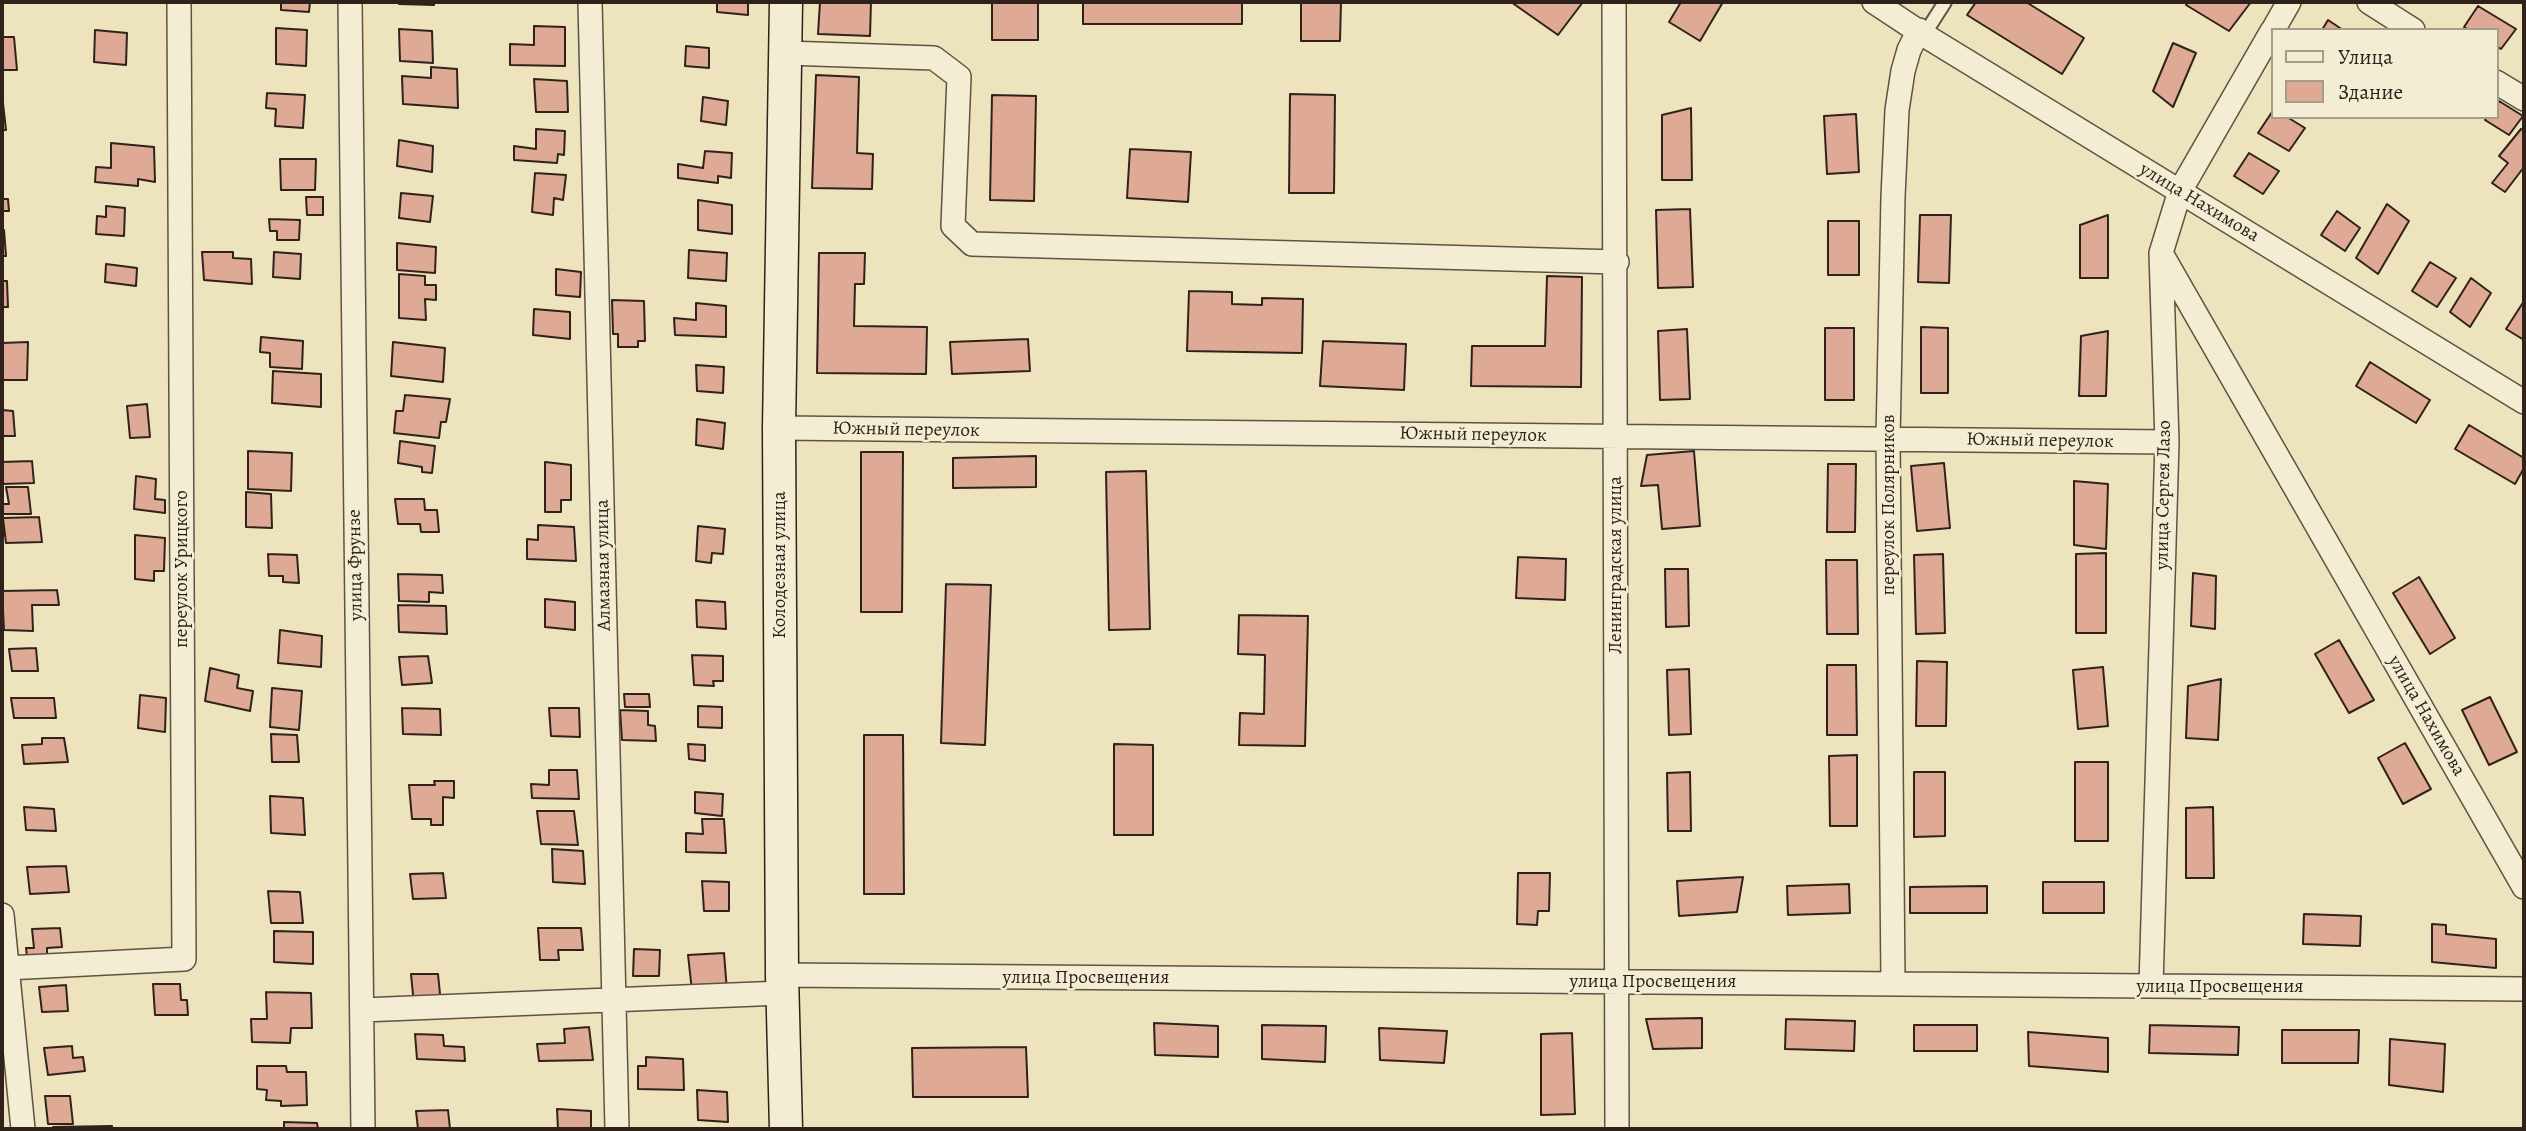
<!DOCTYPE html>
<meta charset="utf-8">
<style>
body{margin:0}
#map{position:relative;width:2526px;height:1131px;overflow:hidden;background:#ede3bd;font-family:Alegreya,serif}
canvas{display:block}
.frame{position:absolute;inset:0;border:4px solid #30221b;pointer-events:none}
.legend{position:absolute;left:2271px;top:28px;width:228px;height:91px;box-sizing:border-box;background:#f3edd4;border:2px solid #a59c8a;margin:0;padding:9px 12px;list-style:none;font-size:21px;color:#30221b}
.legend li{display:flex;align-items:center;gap:14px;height:35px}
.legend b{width:35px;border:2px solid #a59c8a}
</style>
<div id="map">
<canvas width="2526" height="1131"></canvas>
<div class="frame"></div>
<ul class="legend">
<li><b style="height:9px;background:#f3edd4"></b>Улица</li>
<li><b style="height:19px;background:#dea995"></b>Здание</li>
</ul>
</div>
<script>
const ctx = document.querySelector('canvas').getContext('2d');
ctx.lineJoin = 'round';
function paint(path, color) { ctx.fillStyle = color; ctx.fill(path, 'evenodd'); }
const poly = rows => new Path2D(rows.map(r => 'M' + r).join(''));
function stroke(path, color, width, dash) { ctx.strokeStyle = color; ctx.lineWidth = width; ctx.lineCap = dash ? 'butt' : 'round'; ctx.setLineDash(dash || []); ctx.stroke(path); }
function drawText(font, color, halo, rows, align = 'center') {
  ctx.font = font + ' Alegreya,serif'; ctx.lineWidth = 5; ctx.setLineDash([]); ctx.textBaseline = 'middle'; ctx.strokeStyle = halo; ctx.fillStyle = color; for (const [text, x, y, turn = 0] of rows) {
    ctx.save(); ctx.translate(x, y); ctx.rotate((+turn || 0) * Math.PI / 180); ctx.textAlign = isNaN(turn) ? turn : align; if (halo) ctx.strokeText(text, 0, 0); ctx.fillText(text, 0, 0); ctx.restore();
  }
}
const building = poly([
 [281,2,310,2,309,12,281,10,281,2],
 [399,2,434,2,434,5,399,4,399,2],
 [717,2,748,2,748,15,717,12,717,2],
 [820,2,871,2,870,36,818,34,820,2],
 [992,2,1038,2,1038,40,992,40,992,2],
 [1083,2,1242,2,1242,24,1083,24,1083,2],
 [1301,2,1341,2,1340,41,1301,41,1301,2],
 [1511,2,1583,2,1558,35,1511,2],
 [1681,2,1723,2,1700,41,1669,22,1681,2],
 [1976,2,2026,2,2084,38,2062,74,1967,15,1976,2],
 [2188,2,2251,2,2229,31,2186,5,2188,2],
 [2478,6,2516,29,2501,49,2496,46,2496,30,2469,30,2464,27,2478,6],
 [2328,20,2343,30,2322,30,2328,20],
 [534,26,565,27,565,66,510,65,510,44,534,45,534,26],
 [276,28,307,30,306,66,276,64,276,28],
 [399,29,432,31,433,63,400,61,399,29],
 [95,30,127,33,126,65,94,62,95,30],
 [2,37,14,37,17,70,2,70,2,37],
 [2173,43,2196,53,2173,107,2153,91,2173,43],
 [686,46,709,48,709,68,685,66,686,46],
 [431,67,457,69,458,108,403,104,402,76,431,78,431,67],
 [816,75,859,77,857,153,873,154,872,189,812,188,816,75],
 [534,79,567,81,568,112,536,112,534,79],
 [267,93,305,95,303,128,275,126,276,109,266,108,267,93],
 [2,94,6,130,2,130,2,94],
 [1290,94,1335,95,1334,193,1289,193,1290,94],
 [992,95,1036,96,1034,201,990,200,992,95],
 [703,97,728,101,726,125,701,121,703,97],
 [2499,101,2523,116,2509,135,2485,120,2487,117,2496,117,2496,105,2499,101],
 [1691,108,1692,180,1662,180,1662,115,1691,108],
 [2272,112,2272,117,2287,117,2305,128,2289,151,2258,133,2272,112],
 [1856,114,1859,172,1827,174,1824,116,1856,114],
 [536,129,565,131,564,155,558,154,557,163,514,160,514,146,536,149,536,129],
 [2521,129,2524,131,2524,167,2505,192,2492,183,2508,163,2499,156,2521,129],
 [399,140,433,146,432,172,397,166,399,140],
 [111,143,154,147,155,182,138,179,138,186,95,182,96,167,111,168,111,143],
 [1130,149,1191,152,1188,202,1127,198,1130,149],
 [705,151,732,153,731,178,718,176,718,183,678,178,678,164,703,168,705,151],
 [2249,153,2279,171,2263,194,2234,176,2249,153],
 [280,159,316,159,315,190,281,190,280,159],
 [535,173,566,175,563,200,554,198,553,215,532,212,535,173],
 [401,193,433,196,430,222,399,218,401,193],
 [306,197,323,197,323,215,307,215,306,197],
 [2,199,8,199,9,211,2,211,2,199],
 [698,200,732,205,732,234,698,230,698,200],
 [2387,204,2409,221,2378,274,2356,258,2387,204],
 [106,206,125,208,124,236,96,234,97,216,106,217,106,206],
 [1690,209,1693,287,1658,288,1656,210,1690,209],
 [2337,211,2360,228,2345,251,2321,235,2337,211],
 [1920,215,1951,215,1949,283,1918,282,1920,215],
 [2108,215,2108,278,2080,278,2080,225,2108,215],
 [269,219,300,220,299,240,277,240,277,231,270,231,269,219],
 [1828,221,1859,221,1859,275,1828,275,1828,221],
 [2,230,4,230,6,256,2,256,2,230],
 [397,243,436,247,435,273,397,270,397,243],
 [689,250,727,253,726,281,688,278,689,250],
 [202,252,233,252,233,258,251,259,252,284,204,280,202,252],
 [274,252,301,254,300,279,273,277,274,252],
 [819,253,865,253,864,284,855,284,854,326,927,327,926,374,817,373,819,253],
 [2430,262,2456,278,2437,307,2412,291,2430,262],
 [106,264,137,268,136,286,105,282,106,264],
 [556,269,581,272,580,297,556,295,556,269],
 [399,274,425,276,425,285,436,285,436,300,425,299,426,320,399,318,399,274],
 [1547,276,1582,277,1581,387,1471,386,1472,346,1545,346,1547,276],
 [2471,278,2491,293,2470,327,2450,312,2471,278],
 [2,281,7,281,8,307,2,307,2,281],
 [1189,291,1232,292,1232,304,1262,305,1262,298,1303,299,1302,353,1187,351,1189,291],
 [612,300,644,301,645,341,638,341,638,347,618,347,618,334,613,334,612,300],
 [2524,301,2524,340,2506,329,2524,301],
 [696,303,726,306,726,337,675,335,674,318,696,320,696,303],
 [534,309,570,312,570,339,533,335,534,309],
 [1921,327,1948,328,1948,393,1921,393,1921,327],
 [1825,328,1854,328,1854,400,1825,400,1825,328],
 [1687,329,1690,399,1660,400,1658,331,1687,329],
 [2108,331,2106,396,2079,396,2081,336,2108,331],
 [261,337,303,341,302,369,270,367,270,353,260,352,261,337],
 [1028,339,1030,371,952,374,950,342,1028,339],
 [1323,341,1406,344,1404,390,1320,386,1323,341],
 [28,342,27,380,2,380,2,343,28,342],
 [393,342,445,348,443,382,391,376,393,342],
 [2370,362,2430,400,2416,423,2356,386,2370,362],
 [696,365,724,367,723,393,697,391,696,365],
 [273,371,321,374,321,407,272,403,273,371],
 [405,395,450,399,446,422,441,422,439,438,394,433,396,411,403,411,405,395],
 [147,404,150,437,130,438,127,406,147,404],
 [2,410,13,411,15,436,2,436,2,410],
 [697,419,725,423,723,449,696,445,697,419],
 [2469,425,2524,458,2524,468,2515,484,2455,449,2469,425],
 [400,441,435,446,432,473,422,472,422,467,398,463,400,441],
 [248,451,292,453,291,491,248,489,248,451],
 [1694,451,1700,526,1662,529,1658,485,1641,486,1647,455,1694,451],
 [861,452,903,452,902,612,861,612,861,452],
 [1036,456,1036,487,953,488,953,458,1036,456],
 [32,461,34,483,2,484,2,462,32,461],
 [545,462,571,465,571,500,561,500,561,512,545,512,545,462],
 [1944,463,1950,528,1917,531,1911,466,1944,463],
 [1828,464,1856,464,1855,532,1827,532,1828,464],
 [1146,471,1150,629,1109,630,1106,472,1146,471],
 [136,476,156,479,155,499,165,500,165,513,134,509,136,476],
 [2074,481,2108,484,2106,549,2074,545,2074,481],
 [6,487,28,487,31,514,2,514,2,504,9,504,6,487],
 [246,492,271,494,272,528,246,527,246,492],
 [395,499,424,499,425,510,437,510,439,532,421,532,420,524,398,524,395,499],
 [39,517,42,542,6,543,3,518,39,517],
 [538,525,574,527,576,561,527,559,527,539,538,540,538,525],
 [698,526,725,529,723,554,712,553,711,563,696,561,698,526],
 [135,535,165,538,164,571,154,571,154,581,135,579,135,535],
 [2106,553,2106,633,2076,633,2076,554,2106,553],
 [268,554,297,555,299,583,283,582,283,576,269,576,268,554],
 [1943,554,1945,633,1916,634,1914,555,1943,554],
 [1518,557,1566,559,1565,600,1516,598,1518,557],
 [1826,560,1857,560,1858,634,1827,634,1826,560],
 [1665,569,1688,569,1689,626,1666,627,1665,569],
 [2193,573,2216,576,2215,629,2191,626,2193,573],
 [398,574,442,575,443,593,429,592,429,602,399,601,398,574],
 [2419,577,2455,638,2430,654,2393,593,2419,577],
 [946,584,991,585,985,745,941,743,946,584],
 [57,590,59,605,32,605,33,631,4,630,2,591,57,590],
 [545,599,575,602,575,630,545,627,545,599],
 [696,600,725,602,726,629,697,627,696,600],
 [398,605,446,606,447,634,399,632,398,605],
 [1239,615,1308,616,1305,746,1239,745,1240,713,1264,714,1265,655,1238,654,1239,615],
 [280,630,322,636,321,667,278,663,280,630],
 [2339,640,2374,700,2349,713,2315,654,2339,640],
 [36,648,38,671,12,671,9,649,36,648],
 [692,655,723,656,723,681,713,681,714,686,694,685,692,655],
 [428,656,432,683,402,685,399,657,428,656],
 [1917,661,1947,662,1946,726,1916,726,1917,661],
 [1827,665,1856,665,1857,735,1827,735,1827,665],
 [2103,667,2108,726,2078,729,2073,670,2103,667],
 [210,668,239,675,237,688,253,691,250,711,205,701,210,668],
 [1689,669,1691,734,1669,735,1667,670,1689,669],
 [2221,679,2218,740,2186,738,2188,686,2221,679],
 [272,688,302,691,299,730,270,727,272,688],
 [624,694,649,694,650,707,625,707,624,694],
 [140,695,166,698,165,732,138,728,140,695],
 [2490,697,2517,752,2489,765,2462,710,2490,697],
 [11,698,54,698,56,718,14,718,11,698],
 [698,706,722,707,722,728,698,727,698,706],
 [402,708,440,709,441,735,403,734,402,708],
 [549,708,579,708,580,737,551,736,549,708],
 [620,710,648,711,648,725,655,726,656,741,622,740,620,710],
 [271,734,297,735,299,762,272,762,271,734],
 [864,735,903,735,904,894,864,894,864,735],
 [42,738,64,738,68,762,24,764,22,745,42,744,42,738],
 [2405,743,2431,789,2403,804,2378,758,2405,743],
 [688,744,705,745,705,761,689,759,688,744],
 [1114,744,1153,745,1153,835,1114,835,1114,744],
 [1857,755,1857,826,1830,826,1829,756,1857,755],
 [2075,762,2108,762,2108,841,2075,841,2075,762],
 [549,770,577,770,579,799,532,798,531,784,549,785,549,770],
 [1690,772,1691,831,1668,831,1667,773,1690,772],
 [1914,772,1945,772,1945,836,1914,837,1914,772],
 [434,781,454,781,454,798,443,797,443,825,431,825,431,819,412,819,409,785,435,785,434,781],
 [695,792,723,794,722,816,695,813,695,792],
 [270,796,303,798,305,835,271,833,270,796],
 [24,807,54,809,56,831,26,830,24,807],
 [2213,807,2214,878,2186,878,2186,808,2213,807],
 [537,811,574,811,578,845,541,844,537,811],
 [702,819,724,819,726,853,686,852,686,833,703,834,702,819],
 [552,849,583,851,585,884,553,882,552,849],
 [66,866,69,892,30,894,27,867,66,866],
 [443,873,446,898,413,899,410,874,443,873],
 [1518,873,1550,873,1549,911,1538,911,1537,925,1517,924,1518,873],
 [1743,877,1737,912,1679,916,1677,881,1743,877],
 [702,881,729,882,729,911,704,911,702,881],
 [2043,882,2104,882,2104,913,2043,913,2043,882],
 [1849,884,1850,913,1788,915,1787,886,1849,884],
 [1987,886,1987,913,1910,913,1910,887,1987,886],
 [268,891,300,892,303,923,271,923,268,891],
 [2304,914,2361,916,2360,946,2303,944,2304,914],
 [2432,924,2446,925,2446,934,2496,939,2496,968,2432,962,2432,924],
 [60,928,62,947,47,948,47,957,27,957,26,948,34,948,32,929,60,928],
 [538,928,581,928,583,950,558,950,559,960,540,960,538,928],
 [274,931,313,932,313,964,274,962,274,931],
 [634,949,660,950,659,976,633,976,634,949],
 [724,953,727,991,692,991,688,955,724,953],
 [411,974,438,974,441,1004,414,1005,411,974],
 [153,984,180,984,181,1000,187,1000,188,1015,155,1015,153,984],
 [66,985,68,1011,42,1012,39,987,66,985],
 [266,992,311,993,312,1028,291,1028,290,1043,252,1042,251,1019,267,1019,266,992],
 [1702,1018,1702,1048,1653,1049,1646,1019,1702,1018],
 [1786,1019,1855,1021,1854,1051,1785,1049,1786,1019],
 [1154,1023,1218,1026,1218,1057,1155,1055,1154,1023],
 [1262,1025,1326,1026,1325,1062,1262,1059,1262,1025],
 [1914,1025,1977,1025,1977,1051,1914,1051,1914,1025],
 [2150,1025,2239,1027,2238,1055,2149,1053,2150,1025],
 [589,1027,593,1060,539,1061,537,1044,565,1043,564,1029,589,1027],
 [1379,1028,1447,1031,1444,1063,1380,1060,1379,1028],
 [2282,1030,2359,1030,2358,1063,2282,1063,2282,1030],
 [2028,1032,2108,1038,2108,1072,2029,1066,2028,1032],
 [1572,1033,1575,1114,1541,1115,1541,1034,1572,1033],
 [415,1034,443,1035,444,1046,464,1047,465,1061,417,1059,415,1034],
 [2390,1039,2445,1044,2443,1092,2389,1085,2390,1039],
 [72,1046,73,1058,83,1057,85,1071,48,1075,44,1048,72,1046],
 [1026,1047,1028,1097,913,1097,912,1048,1026,1047],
 [646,1057,683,1059,684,1090,638,1089,638,1066,646,1066,646,1057],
 [257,1066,286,1066,287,1072,306,1072,307,1105,281,1106,281,1101,266,1100,267,1090,257,1089,257,1066],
 [697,1090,727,1092,728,1122,698,1120,697,1090],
 [45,1096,70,1096,73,1124,48,1124,45,1096],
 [557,1109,591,1111,591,1129,558,1129,557,1109],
 [448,1110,450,1129,418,1129,416,1111,448,1110],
 [284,1122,317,1123,318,1129,284,1129,284,1122],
 [112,1126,112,1129,53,1129,53,1127,112,1126]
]);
paint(building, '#dea995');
stroke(building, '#30221b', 2);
const lane = poly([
 [1924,35,1945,2]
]);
const street = poly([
 [350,2,363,1129],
 [590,2,617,1129],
 [1614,2,1617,1129],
 [1874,2,1924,35,2524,402],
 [2369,2,2413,30],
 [2273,30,2289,2],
 [786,53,934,58,959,77,953,226,972,244,1617,262],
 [2496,82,2524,99],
 [2162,255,2524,887],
 [779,428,2167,442],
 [2,915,23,1129],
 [7,968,184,959,179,2],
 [782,975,2524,989],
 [1893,984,1888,439,1893,197,1897,110,1903,71,1909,50,1919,30],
 [2151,986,2167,442,2161,253,2180,191,2272,31],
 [362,1010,782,993]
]);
const secondary = poly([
 [786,2,779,428,782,975,786,1129]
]);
stroke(lane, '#5f5244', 16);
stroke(street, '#5f5244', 26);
stroke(secondary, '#30221b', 35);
stroke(lane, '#f3edd4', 12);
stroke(street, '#f3edd4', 23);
stroke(secondary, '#f3edd4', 32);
drawText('19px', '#30221b', '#f3edd4', [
 ["улица Нахимова",2199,203,31],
 ["Южный переулок",906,430,1],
 ["Южный переулок",1473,435,1],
 ["Южный переулок",2040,441,1],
 ["улица Сергея Лазо",2164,495,-89],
 ["переулок Полярников",1889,505,-90],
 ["улица Фрунзе",356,565,-91],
 ["Алмазная улица",604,565,-91],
 ["Колодезная улица",780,565,-90],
 ["Ленинградская улица",1616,565,-90],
 ["переулок Урицкого",182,569,-90],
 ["улица Нахимова",2426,716,60],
 ["улица Просвещения",1086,978],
 ["улица Просвещения",1653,982],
 ["улица Просвещения",2220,987]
]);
</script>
